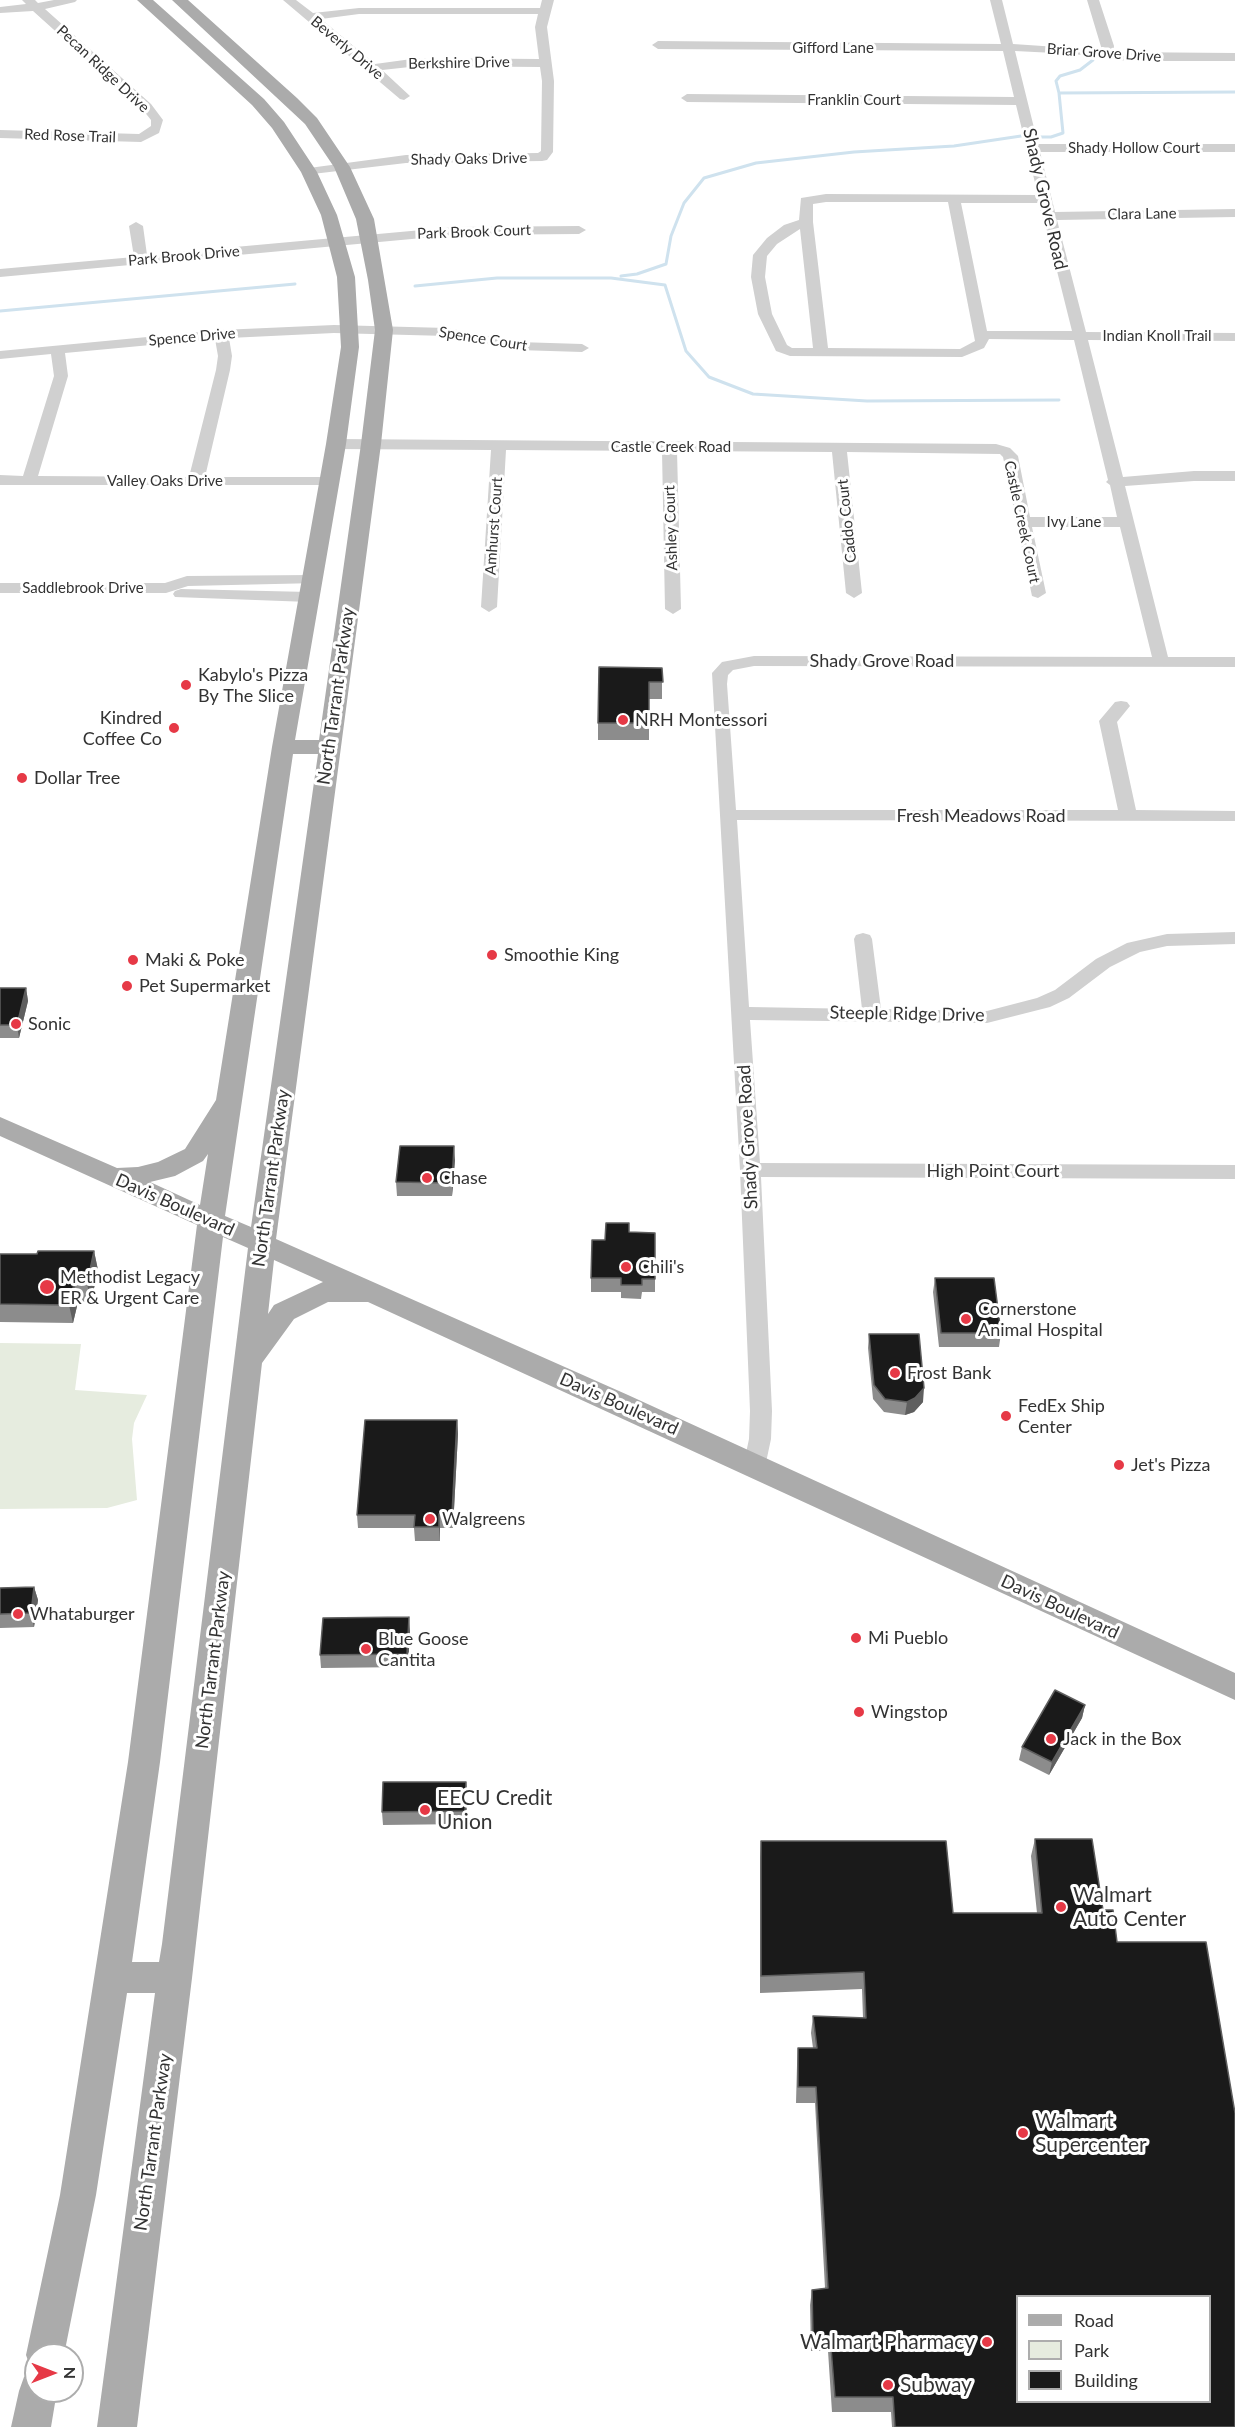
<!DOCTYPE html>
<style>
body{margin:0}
#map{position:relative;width:1235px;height:2427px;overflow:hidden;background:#fff;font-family:Lato,sans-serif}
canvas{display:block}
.legend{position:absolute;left:1016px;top:2295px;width:195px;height:108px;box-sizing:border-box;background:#fff;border:2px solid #adadad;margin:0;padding:8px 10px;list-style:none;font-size:18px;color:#333}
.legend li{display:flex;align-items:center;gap:12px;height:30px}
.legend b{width:30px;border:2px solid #adadad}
.north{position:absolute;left:24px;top:2343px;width:60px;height:60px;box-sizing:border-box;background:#fff;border:2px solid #adadad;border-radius:50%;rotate:90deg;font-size:16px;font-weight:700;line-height:24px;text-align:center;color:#333}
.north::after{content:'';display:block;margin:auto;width:21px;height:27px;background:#e63946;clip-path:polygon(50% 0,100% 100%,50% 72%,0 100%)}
</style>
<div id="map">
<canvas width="1235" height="2427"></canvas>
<ul class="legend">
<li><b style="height:8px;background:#ababab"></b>Road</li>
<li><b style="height:16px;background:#e6ecdf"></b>Park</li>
<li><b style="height:16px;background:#1a1a1a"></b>Building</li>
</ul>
<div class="north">N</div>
</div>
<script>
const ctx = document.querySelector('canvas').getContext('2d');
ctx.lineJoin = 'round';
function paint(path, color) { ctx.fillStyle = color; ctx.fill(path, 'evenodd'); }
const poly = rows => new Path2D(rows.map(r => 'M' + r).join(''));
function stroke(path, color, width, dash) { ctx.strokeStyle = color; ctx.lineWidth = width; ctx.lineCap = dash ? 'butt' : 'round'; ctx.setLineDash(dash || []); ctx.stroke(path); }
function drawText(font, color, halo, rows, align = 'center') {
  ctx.font = font + ' Lato,sans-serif'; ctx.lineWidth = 6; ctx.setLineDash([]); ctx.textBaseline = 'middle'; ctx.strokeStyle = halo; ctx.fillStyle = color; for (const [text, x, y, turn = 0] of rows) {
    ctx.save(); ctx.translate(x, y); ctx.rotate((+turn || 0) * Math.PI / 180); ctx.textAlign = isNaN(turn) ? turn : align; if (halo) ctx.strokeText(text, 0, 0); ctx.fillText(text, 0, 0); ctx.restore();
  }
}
paint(poly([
 [0,1343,81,1344,75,1390,147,1395,134,1423,132,1439,137,1500,107,1508,0,1509]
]), '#e6ecdf');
stroke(poly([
 [1059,93,1056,81,1060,76,1080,70,1093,60],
 [1040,137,1051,137,1063,133,1059,93,1235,92],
 [621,276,637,274,666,264,671,236,684,203,704,178,756,163,854,152,954,146,1021,136],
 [415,286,497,278,611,278,665,285,686,351,709,377,753,394,867,401,1059,400],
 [0,311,295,284]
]), '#cfe2ee', 3);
paint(poly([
 [22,0,35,0,38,3,54,0,77,0,75,2,45,9,151,104,163,120,159,133,141,142,0,138,0,130,139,134,151,126,151,120,143,110,33,11,0,13,0,7,26,4,22,0],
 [283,0,296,0,313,13,359,8,540,8,542,0,554,0,547,27,554,81,553,152,547,160,542,161,406,163,304,175,303,172,304,169,309,168,406,155,538,153,541,151,542,81,540,67,419,66,382,70,410,96,404,100,400,99,283,0],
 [359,14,538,14,535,27,539,59,419,58,375,64,321,19,359,14],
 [990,0,1002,0,1013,44,1102,50,1087,0,1099,0,1114,46,1113,52,1235,53,1235,61,1128,61,1074,54,1015,51,1038,144,1235,144,1235,152,1040,152,1055,212,1235,209,1235,217,1057,220,1086,332,1235,333,1235,341,1088,340,1123,477,1194,471,1235,471,1235,481,1194,481,1125,486,1168,657,1235,657,1235,667,754,666,733,670,728,675,727,684,736,810,1118,810,1099,721,1115,702,1121,701,1127,702,1130,706,1117,722,1136,810,1235,811,1235,821,737,820,749,1007,862,1009,854,939,856,935,863,933,870,935,872,939,881,1009,987,1011,1037,998,1055,990,1096,959,1127,943,1167,934,1235,932,1235,944,1167,946,1140,952,1110,967,1069,998,1050,1007,987,1023,750,1020,760,1163,1235,1165,1235,1179,761,1177,772,1411,771,1439,765,1467,762,1473,754,1476,746,1473,743,1467,749,1439,750,1411,740,1170,712,673,722,662,754,656,1152,657,1120,527,1032,527,1046,593,1038,598,1032,596,1003,457,1000,454,847,452,862,593,854,598,846,593,832,452,677,451,681,609,673,614,665,609,662,451,506,450,497,607,489,612,481,607,491,450,336,449,328,444,336,439,996,444,1010,448,1018,456,1030,517,1117,517,1110,485,1106,482,1108,480,1074,340,989,339,984,348,962,357,790,356,776,351,758,314,751,277,753,255,767,238,784,225,799,220,801,198,826,194,1038,195,1016,105,687,102,681,98,687,94,1014,97,1003,51,658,49,652,45,658,41,1001,44,990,0],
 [826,202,948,202,975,341,960,349,828,348,813,222,813,204,826,202],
 [961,203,1040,203,1041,216,1044,219,1072,331,987,331,961,203],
 [800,229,813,348,792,348,787,345,772,314,765,277,767,256,777,244,800,229],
 [136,222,143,226,147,255,455,227,579,226,586,230,579,234,455,235,0,277,0,269,134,257,129,226,136,222],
 [334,325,447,328,518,342,582,344,589,348,582,352,518,350,447,336,334,333,229,338,232,356,230,370,205,477,330,477,338,482,335,485,0,485,0,475,23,476,54,376,51,354,0,359,0,351,221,330,334,325],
 [215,339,218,356,216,370,189,477,38,476,68,376,65,353,215,339],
 [312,575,320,580,318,583,188,586,166,593,0,593,0,583,165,583,187,576,312,575],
 [181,589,309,592,317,597,309,602,175,597,173,594,175,591,181,589]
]), '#d0d0d0');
paint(poly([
 [137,0,153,0,264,99,284,122,317,172,337,215,355,277,359,347,346,444,295,740,319,740,361,444,375,330,368,280,356,219,334,167,305,124,172,0,188,0,297,98,317,118,350,167,374,219,393,330,381,444,276,1239,628,1395,1235,1673,1235,1700,368,1302,328,1302,294,1319,262,1363,192,1978,137,2427,97,2427,155,1993,127,1993,96,2195,64,2355,36,2355,36,2370,31,2369,26,2355,60,2195,128,1762,197,1225,0,1136,0,1117,117,1168,138,1167,158,1162,185,1149,216,1100,272,747,326,444,341,347,337,277,321,215,301,172,272,128,252,105,137,0],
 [293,754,318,754,251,1227,225,1216,293,754],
 [208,1154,200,1205,150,1182,175,1176,203,1161,208,1154],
 [223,1237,248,1248,162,1944,159,1962,132,1962,160,1762,223,1237],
 [274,1260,323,1282,274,1305,268,1314,274,1260],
 [36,2372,36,2391,57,2391,51,2427,11,2427,19,2391,24,2377,36,2372]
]), '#ababab');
paint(poly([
 [662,668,662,699,649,699,649,740,598,740,598,723],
 [0,988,26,988,28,1001,19,1038,0,1038],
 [455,1160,452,1196,397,1196,396,1182],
 [629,1232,655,1233,655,1292,642,1292,641,1299,621,1298,621,1292,591,1292,591,1278,605,1240],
 [94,1251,98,1270,91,1302,78,1302,73,1323,0,1322,0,1254,37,1254],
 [935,1278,1001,1333,999,1347,939,1347,933,1292],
 [869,1334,923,1402,914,1412,905,1415,884,1412,873,1399,868,1348],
 [457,1420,458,1434,453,1528,440,1528,440,1541,415,1541,414,1528,358,1528,357,1515],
 [34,1587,38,1600,34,1627,0,1628,0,1588],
 [410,1631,408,1667,321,1668,320,1655],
 [1085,1705,1082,1718,1049,1775,1019,1760,1022,1747],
 [466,1782,467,1795,466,1824,383,1825,382,1812],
 [1035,1839,1103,1910,1117,1942,1235,2427,892,2427,891,2412,832,2412,828,2351,811,2351,810,2305,812,2290,825,2288,815,2103,796,2103,797,2065,798,2048,813,2048,811,2033,813,2016,863,2018,862,1989,760,1993,760,1858,761,1841,953,1913,1037,1913,1031,1856]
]), '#8c8c8c');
paint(poly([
 [26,988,28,1001,19,1038,17,1025],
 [454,1146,455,1160,452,1196,452,1183],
 [94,1251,98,1270,91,1302,87,1284],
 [74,1284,78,1302,73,1323,69,1305],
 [924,1388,923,1402,914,1412,905,1415,907,1402],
 [457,1420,458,1434,453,1528,452,1514],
 [439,1514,440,1528,440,1541,439,1527],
 [34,1587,38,1600,34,1627,31,1613],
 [409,1617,410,1631,408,1667,407,1654],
 [1085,1705,1082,1718,1049,1775,1052,1762],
 [466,1782,467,1795,466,1824,465,1811]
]), '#5f5f5f');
const building = poly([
 [599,667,662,668,663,682,649,682,649,723,598,723,599,667],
 [0,988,26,988,17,1025,0,1025,0,988],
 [400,1146,454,1146,452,1183,396,1182,400,1146],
 [606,1223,629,1223,629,1232,655,1233,655,1279,642,1279,642,1285,621,1285,621,1278,591,1278,592,1240,605,1240,606,1223],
 [38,1251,94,1251,87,1284,74,1284,69,1305,0,1304,0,1254,37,1254,38,1251],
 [935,1278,994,1278,1001,1333,941,1333,935,1278],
 [869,1334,919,1334,924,1388,915,1398,907,1402,885,1399,874,1385,869,1334],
 [365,1420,457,1420,452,1514,439,1514,439,1527,414,1527,415,1515,357,1515,365,1420],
 [34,1587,31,1613,0,1614,0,1588,34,1587],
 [409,1617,407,1654,320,1655,323,1618,409,1617],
 [1055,1690,1085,1705,1052,1762,1022,1747,1055,1690],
 [383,1782,466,1782,465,1811,382,1812,383,1782],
 [1035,1839,1092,1839,1103,1910,1113,1910,1117,1942,1206,1942,1235,2113,1235,2427,895,2427,893,2397,835,2397,830,2336,813,2336,812,2290,828,2288,816,2087,798,2087,798,2048,817,2048,813,2016,866,2018,864,1972,761,1976,761,1841,946,1841,953,1913,1042,1913,1035,1839],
 [1017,2296,1209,2296,1209,2402,1017,2402,1017,2296]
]);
paint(building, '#1a1a1a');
stroke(building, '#5f5f5f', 1.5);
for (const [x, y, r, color] of [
 [186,685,6,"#e63946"],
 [623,720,6,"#e63946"],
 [174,728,6,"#e63946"],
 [22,778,6,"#e63946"],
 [492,955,6,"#e63946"],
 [133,960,6,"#e63946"],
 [127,986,6,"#e63946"],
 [16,1024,6,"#e63946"],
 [427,1178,6,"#e63946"],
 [626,1267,6,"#e63946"],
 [47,1287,8,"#e63946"],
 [966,1319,6,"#e63946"],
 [895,1373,6,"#e63946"],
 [1006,1416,6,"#e63946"],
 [1119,1465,6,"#e63946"],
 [430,1519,6,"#e63946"],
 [18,1614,6,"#e63946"],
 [856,1638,6,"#e63946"],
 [366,1649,6,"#e63946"],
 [859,1712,6,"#e63946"],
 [1051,1739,6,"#e63946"],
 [425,1810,6,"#e63946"],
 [1061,1907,6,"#e63946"],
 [1023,2133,6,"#e63946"],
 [987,2342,6,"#e63946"],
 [888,2385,6,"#e63946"]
]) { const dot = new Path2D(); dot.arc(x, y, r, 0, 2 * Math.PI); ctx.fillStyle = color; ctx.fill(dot); stroke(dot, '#fff', 2); }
drawText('15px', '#333', '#fff', [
 ["Beverly Drive",347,48,40],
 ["Gifford Lane",833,48],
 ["Briar Grove Drive",1104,53,4],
 ["Berkshire Drive",459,63,-1],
 ["Pecan Ridge Drive",103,69,43],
 ["Franklin Court",854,100],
 ["Red Rose Trail",70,136,2],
 ["Shady Hollow Court",1134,148],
 ["Shady Oaks Drive",469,159,-1],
 ["Clara Lane",1142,214,-1],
 ["Park Brook Court",474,232,-2],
 ["Park Brook Drive",184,256,-5],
 ["Indian Knoll Trail",1157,336],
 ["Spence Drive",192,337,-5],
 ["Spence Court",483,339,9],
 ["Castle Creek Road",671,447],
 ["Valley Oaks Drive",165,481],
 ["Caddo Court",847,521,-96],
 ["Castle Creek Court",1022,522,78],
 ["Ivy Lane",1074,522],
 ["Amhurst Court",494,526,-86],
 ["Ashley Court",671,528,-92],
 ["Saddlebrook Drive",83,588]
]);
drawText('18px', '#333', '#fff', [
 ["Shady Grove Road",1045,199,77],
 ["Shady Grove Road",882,661],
 ["North Tarrant Parkway",336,696,-82],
 ["Fresh Meadows Road",981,816],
 ["Steeple Ridge Drive",907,1014,1],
 ["Shady Grove Road",748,1137,-93],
 ["High Point Court",993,1171],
 ["North Tarrant Parkway",271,1178,-82],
 ["Davis Boulevard",175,1205,24],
 ["Davis Boulevard",619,1404,24],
 ["Davis Boulevard",1060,1607,25],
 ["North Tarrant Parkway",213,1660,-83],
 ["North Tarrant Parkway",153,2142,-82]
]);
drawText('18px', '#333', '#fff', [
 ["Kabylo's Pizza",198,675],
 ["By The Slice",198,696],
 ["Kindred",162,718,"right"],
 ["Coffee Co",162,739,"right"],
 ["NRH Montessori",635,720],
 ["Dollar Tree",34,778],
 ["Smoothie King",504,955],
 ["Maki & Poke",145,960],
 ["Pet Supermarket",139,986],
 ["Sonic",28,1024],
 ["Chase",439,1178],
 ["Chili's",638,1267],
 ["Methodist Legacy",60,1277],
 ["ER & Urgent Care",60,1298],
 ["Cornerstone",978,1309],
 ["Animal Hospital",978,1330],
 ["Frost Bank",907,1373],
 ["FedEx Ship",1018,1406],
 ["Center",1018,1427],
 ["Jet's Pizza",1131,1465],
 ["Walgreens",442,1519],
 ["Whataburger",30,1614],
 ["Mi Pueblo",868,1638],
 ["Blue Goose",378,1639],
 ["Cantita",378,1660],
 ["Wingstop",871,1712],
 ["Jack in the Box",1063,1739]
], 'left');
drawText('21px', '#333', '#fff', [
 ["EECU Credit",437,1798],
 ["Union",437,1822],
 ["Walmart",1073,1895],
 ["Auto Center",1073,1919],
 ["Walmart",1035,2121],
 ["Supercenter",1035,2145],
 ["Walmart Pharmacy",975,2342,"right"],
 ["Subway",900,2385]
], 'left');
</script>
